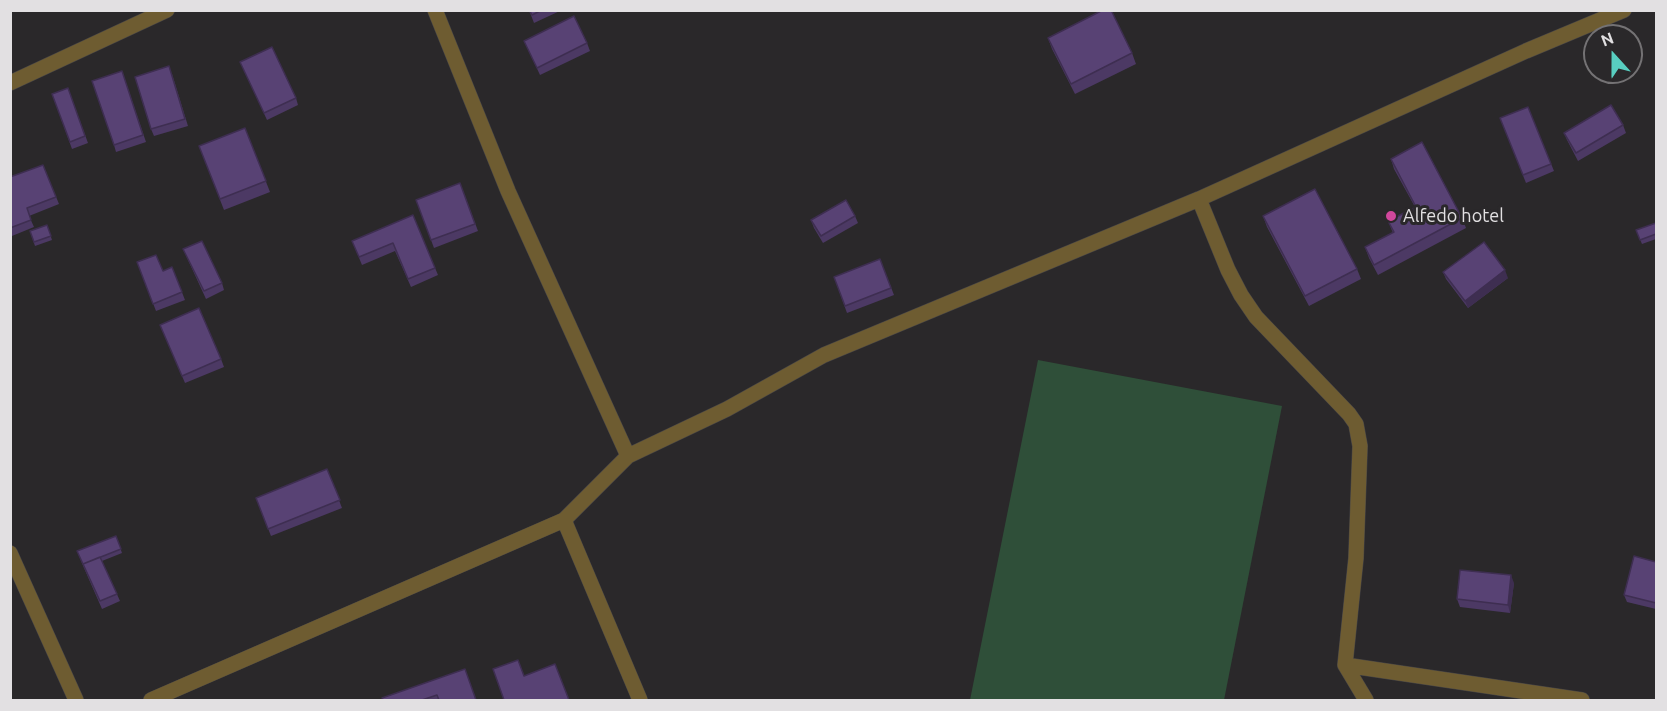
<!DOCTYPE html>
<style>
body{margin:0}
#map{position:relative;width:1667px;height:711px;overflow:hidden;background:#2a282a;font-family:Ubuntu,sans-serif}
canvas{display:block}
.frame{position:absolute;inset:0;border:12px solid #e2e0e2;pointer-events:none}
.north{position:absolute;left:1583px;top:24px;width:60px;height:60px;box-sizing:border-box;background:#2a282a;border:2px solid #747274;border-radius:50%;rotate:339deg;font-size:16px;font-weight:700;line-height:24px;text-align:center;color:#e2e0e2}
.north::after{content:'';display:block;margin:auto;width:21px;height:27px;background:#58cec0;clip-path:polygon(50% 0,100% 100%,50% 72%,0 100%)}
</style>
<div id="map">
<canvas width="1667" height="711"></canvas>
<div class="frame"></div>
<div class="north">N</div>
</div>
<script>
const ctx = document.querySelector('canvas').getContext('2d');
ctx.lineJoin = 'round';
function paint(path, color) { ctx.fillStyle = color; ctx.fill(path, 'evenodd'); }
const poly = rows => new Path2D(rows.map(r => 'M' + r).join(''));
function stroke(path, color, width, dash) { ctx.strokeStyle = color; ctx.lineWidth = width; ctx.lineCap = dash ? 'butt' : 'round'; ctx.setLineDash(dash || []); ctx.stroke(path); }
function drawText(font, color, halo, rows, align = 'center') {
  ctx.font = font + ' Ubuntu,sans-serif'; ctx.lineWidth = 6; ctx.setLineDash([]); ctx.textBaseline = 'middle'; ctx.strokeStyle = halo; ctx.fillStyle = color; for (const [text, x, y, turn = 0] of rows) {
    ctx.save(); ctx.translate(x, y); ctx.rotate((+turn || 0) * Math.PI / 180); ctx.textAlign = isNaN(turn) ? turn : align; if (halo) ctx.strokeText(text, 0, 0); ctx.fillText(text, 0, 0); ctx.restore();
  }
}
paint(poly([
 [1038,360,1282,406,1224,700,970,700]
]), '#2f4f39');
const minor = poly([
 [435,10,508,191,628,456],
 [10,83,167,10],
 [1199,199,1228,270,1241,295,1256,317,1349,414,1356,424,1360,446,1356,558,1345,665,1582,700],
 [564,520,640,700],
 [10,553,76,700],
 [1345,665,1366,700],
 [151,700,564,520,628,456,727,409,824,355,1199,199,1526,51,1624,10]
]);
stroke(minor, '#474547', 16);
stroke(minor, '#6e5c31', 15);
paint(poly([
 [529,10,562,10,534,23],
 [1048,38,1132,53,1136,64,1075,94,1052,49],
 [524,41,587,43,590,51,540,75],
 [240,62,296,98,298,105,267,120],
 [122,71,146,142,116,152,114,145],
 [172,74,188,126,154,136,151,129],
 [68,88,88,143,72,149,52,94],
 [1528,107,1554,171,1526,183,1500,118],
 [1623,125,1626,133,1578,161,1567,140,1564,133],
 [245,128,270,192,224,210,199,146],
 [1391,159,1462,218,1466,228,1378,275,1369,258,1365,247,1393,233,1388,221,1415,207,1394,169],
 [43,165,59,204,29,216,34,227,12,236,10,232,10,177],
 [460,183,478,231,434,248,416,200],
 [413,215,438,275,411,287,395,251,362,265,352,241],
 [855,216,858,223,823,243,814,228,811,220],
 [1263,216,1357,269,1361,279,1309,306,1267,227],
 [1656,223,1656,239,1642,244,1636,230],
 [47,225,52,240,35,246,30,231],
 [183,249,222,283,224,290,206,299],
 [880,259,894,295,847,313,834,277],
 [137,262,163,271,172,267,185,300,156,311],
 [1443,272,1508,278,1468,308,1446,279],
 [160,325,221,359,224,367,185,383],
 [327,469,342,508,271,536,256,498],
 [116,536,122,553,102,561,120,601,102,609,84,568,77,551],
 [1656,562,1656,609,1627,602,1624,595],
 [1514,583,1510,613,1460,607,1457,599],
 [465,669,476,700,383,700]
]), '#4c3964');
paint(poly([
 [1505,270,1508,278,1468,308,1465,301],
 [1511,575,1514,583,1510,613,1508,605]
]), '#3e2e51');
const building = poly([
 [529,10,542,10,532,15,529,10],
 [1103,10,1111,10,1132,53,1071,84,1048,38,1103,10],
 [574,16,587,43,537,68,524,41,574,16],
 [272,47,296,98,264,113,240,62,272,47],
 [169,66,185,119,151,129,135,77,169,66],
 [122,71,143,135,114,145,92,81,122,71],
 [68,88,85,136,70,142,52,94,68,88],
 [1611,105,1623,125,1576,153,1564,133,1611,105],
 [1528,107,1551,164,1523,175,1500,118,1528,107],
 [245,128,266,181,220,199,199,146,245,128],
 [1422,142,1462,218,1374,265,1365,247,1394,232,1388,221,1416,207,1391,159,1422,142],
 [43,165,56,197,27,208,31,220,10,228,10,177,43,165],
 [460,183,475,224,431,240,416,200,460,183],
 [1315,189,1357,269,1305,296,1263,216,1315,189],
 [846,200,855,216,821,236,811,220,846,200],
 [413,215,435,268,408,279,393,243,359,257,352,241,413,215],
 [1656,223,1656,234,1640,240,1636,230,1656,223],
 [47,225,51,236,34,242,30,231,47,225],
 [202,241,222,283,204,291,183,249,202,241],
 [1484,242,1505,270,1465,301,1443,272,1484,242],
 [156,255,163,271,172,267,182,292,153,304,137,262,156,255],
 [880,259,891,288,845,306,834,277,880,259],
 [199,308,221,359,182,376,160,325,199,308],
 [327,469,340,500,268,529,256,498,327,469],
 [116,536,121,549,83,564,77,551,116,536],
 [1634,556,1656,562,1656,603,1624,595,1634,556],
 [100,557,117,594,100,601,83,564,100,557],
 [1460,570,1511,575,1508,605,1457,599,1460,570],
 [518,660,524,676,555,664,569,700,504,700,493,669,518,660],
 [465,669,476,700,439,700,437,695,422,700,383,700,382,698,465,669]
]);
paint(building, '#584274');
stroke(building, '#3e2e51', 1.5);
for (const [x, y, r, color] of [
 [1391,216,6,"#d1479c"]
]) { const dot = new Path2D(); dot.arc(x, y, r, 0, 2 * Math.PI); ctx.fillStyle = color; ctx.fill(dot); stroke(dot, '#2a282a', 2); }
drawText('18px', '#e2e0e2', '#2a282a', [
 ["Alfedo hotel",1403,216]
], 'left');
</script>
